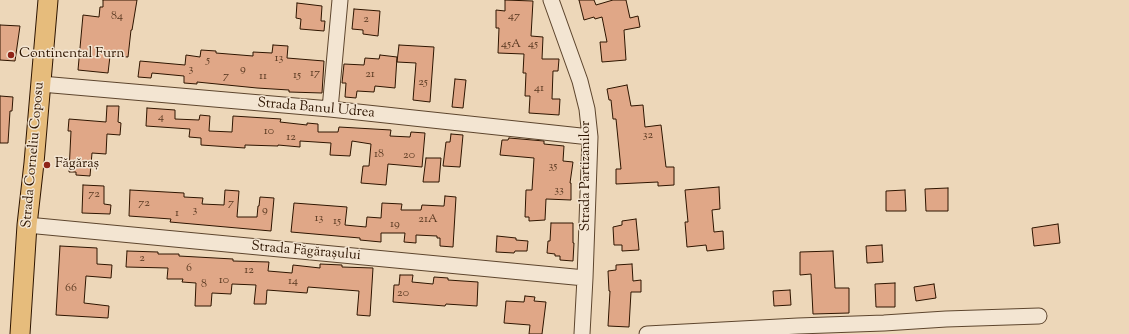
<!DOCTYPE html>
<meta charset="utf-8">
<style>
body{margin:0}
canvas{display:block;background:#edd7b9}
</style>
<canvas width="1129" height="334"></canvas>
<script>
const ctx = document.querySelector('canvas').getContext('2d');
ctx.lineJoin = 'round';
function paint(path, color) { ctx.fillStyle = color; ctx.fill(path, 'evenodd'); }
const poly = rows => new Path2D(rows.map(r => 'M' + r).join(''));
function stroke(path, color, width, dash) { ctx.strokeStyle = color; ctx.lineWidth = width; ctx.lineCap = dash ? 'butt' : 'round'; ctx.setLineDash(dash || []); ctx.stroke(path); }
function drawText(font, color, halo, rows, align = 'center') {
  ctx.font = font + ' "Sorts Mill Goudy",serif'; ctx.lineWidth = 3; ctx.setLineDash([]); ctx.textBaseline = 'middle'; ctx.strokeStyle = halo; ctx.fillStyle = color; for (const [text, x, y, turn = 0] of rows) {
    ctx.save(); ctx.translate(x, y); ctx.rotate((+turn || 0) * Math.PI / 180); ctx.textAlign = isNaN(turn) ? turn : align; if (halo) ctx.strokeText(text, 0, 0); ctx.fillText(text, 0, 0); ctx.restore();
  }
}
const building = poly([
 [103,0,137,0,132,30,131,30,128,57,110,56,108,73,78,70,83,15,99,17,100,7,103,7,103,0],
 [505,0,533,1,531,36,543,37,542,59,559,59,558,71,553,71,552,99,560,99,559,115,529,113,530,96,525,96,526,73,523,73,524,54,498,53,499,28,496,28,496,10,505,11,505,0],
 [579,0,594,0,596,5,613,0,626,0,630,18,638,16,640,27,624,30,626,60,602,62,600,42,607,42,602,17,595,19,594,17,584,20,579,0],
 [297,3,322,6,321,21,325,21,324,31,300,29,301,19,296,18,297,3],
 [354,9,380,11,378,36,363,34,363,30,352,29,354,9],
 [0,25,20,26,15,61,0,60,0,25],
 [273,45,288,46,287,58,324,61,322,93,289,92,289,90,257,88,197,82,197,84,184,83,184,76,152,73,151,78,138,77,140,61,185,65,186,55,200,57,201,50,216,51,216,53,253,56,253,52,272,53,273,45],
 [399,45,434,47,430,102,413,100,416,63,397,62,399,45],
 [380,55,397,57,395,88,375,86,374,92,357,91,356,98,345,97,346,83,342,83,344,64,364,65,365,58,379,59,380,55],
 [455,79,466,80,463,108,452,107,455,79],
 [627,85,631,106,643,105,645,127,661,125,666,167,674,167,674,185,658,186,658,182,616,184,616,169,621,169,616,119,613,119,611,100,609,100,607,89,627,85],
 [0,96,13,97,12,111,10,111,8,143,0,143,0,96],
 [107,106,119,106,118,122,121,123,120,135,107,134,106,154,92,153,90,176,76,175,76,172,69,172,71,131,68,131,69,119,106,122,107,106],
 [147,108,175,110,175,119,199,120,200,115,210,116,209,131,232,132,233,116,281,119,280,122,307,125,307,123,318,124,318,132,338,132,339,127,391,130,390,136,410,137,411,132,425,133,422,167,388,164,386,185,361,183,363,166,369,166,371,144,352,141,350,156,330,155,331,143,300,141,300,147,278,145,278,146,245,145,245,148,201,145,201,138,189,137,190,129,146,126,147,108],
 [451,134,463,135,460,167,443,166,446,142,450,142,451,134],
 [509,138,544,141,544,144,564,146,563,161,573,162,570,183,571,183,571,200,546,199,545,220,529,221,529,217,525,217,526,190,532,190,534,158,500,155,502,140,508,140,509,138],
 [426,158,441,158,439,182,423,182,426,158],
 [83,185,104,186,104,204,111,205,110,214,82,213,83,185],
 [719,187,720,209,712,210,714,232,723,231,724,249,707,251,706,245,687,247,685,222,688,222,685,190,719,187],
 [948,188,948,211,926,211,925,189,948,188],
 [130,190,184,193,184,197,203,198,202,204,224,205,225,190,239,191,237,217,257,217,258,206,259,206,260,197,274,198,271,231,170,222,171,219,129,216,130,190],
 [905,190,906,211,886,211,886,191,905,190],
 [445,196,456,197,453,247,440,246,440,238,437,238,437,236,416,235,416,243,404,242,405,233,381,233,381,242,360,240,360,238,291,232,294,203,347,207,345,225,366,227,367,217,381,218,382,203,402,204,401,210,421,210,422,205,442,206,444,206,445,196],
 [636,219,639,250,622,251,622,245,614,245,613,227,622,225,622,221,636,219],
 [551,223,573,223,573,243,574,243,573,261,560,260,560,256,555,256,555,254,547,253,548,241,550,241,551,223],
 [1058,224,1060,243,1034,246,1032,228,1058,224],
 [497,236,516,238,516,240,528,241,527,251,515,251,514,253,496,252,497,236],
 [882,245,883,262,867,263,866,246,882,245],
 [60,246,97,248,97,264,112,265,111,278,86,276,84,303,109,306,108,318,56,315,60,246],
 [127,251,158,252,158,254,179,254,179,256,233,259,233,261,269,262,268,271,292,273,293,265,320,268,320,264,342,265,342,267,373,268,370,316,357,315,359,291,308,287,307,293,267,290,266,304,254,304,256,285,232,284,231,294,212,293,211,306,195,306,196,283,182,282,183,279,167,279,168,268,126,267,127,251],
 [833,251,835,288,849,288,849,313,813,314,811,274,800,275,800,252,833,251],
 [632,264,633,281,641,280,641,292,631,292,629,327,608,326,610,291,609,291,608,271,616,270,616,265,632,264],
 [400,275,413,275,412,282,433,284,434,277,448,278,448,280,478,282,477,306,446,304,445,306,393,302,394,285,399,285,400,275],
 [895,283,895,307,876,307,875,284,895,283],
 [934,284,936,298,916,301,914,287,934,284],
 [790,290,791,305,774,306,773,291,790,290],
 [525,296,535,297,534,301,546,302,542,334,529,334,530,325,504,323,506,301,524,302,525,296]
]);
paint(building, '#e0a787');
stroke(building, '#2e1500', 1);
const minor = poly([
 [551,0,580,81,587,109,590,137,585,278,582,334],
 [41,84,330,109,590,137],
 [330,109,340,0],
 [27,225,585,278],
 [647,334,798,326,884,323,946,319,1039,316]
]);
const major = poly([
 [20,334,27,225,34,163,48,0]
]);
stroke(minor, '#5e462e', 17);
stroke(major, '#2e1500', 21);
stroke(minor, '#f3e5d2', 15);
stroke(major, '#e6bc7c', 19);
for (const [x, y, r, color] of [
 [11,55,4,"#8f2418"],
 [47,165,4,"#8f2418"]
]) { const dot = new Path2D(); dot.arc(x, y, r, 0, 2 * Math.PI); ctx.fillStyle = color; ctx.fill(dot); stroke(dot, '#f3e5d2', 1.5); }
drawText('12px', '#5a3a22', null, [
 ["84",117,17],
 ["47",514,17],
 ["2",366,20],
 ["45A",511,45],
 ["45",533,45],
 ["13",279,59],
 ["5",208,61],
 ["3",191,70],
 ["9",243,70],
 ["17",315,74],
 ["21",370,75],
 ["15",297,76],
 ["7",226,77],
 ["11",263,77],
 ["25",423,83],
 ["41",539,89],
 ["4",161,118],
 ["10",269,132],
 ["32",648,136],
 ["12",291,138],
 ["18",379,155],
 ["20",409,156],
 ["35",553,167],
 ["33",559,191],
 ["72",94,195],
 ["72",144,204],
 ["7",231,204],
 ["3",195,211],
 ["9",265,211],
 ["1",177,214],
 ["13",319,219],
 ["21A",428,220],
 ["15",337,222],
 ["19",395,225],
 ["2",142,259],
 ["6",189,269],
 ["12",249,271],
 ["10",224,281],
 ["14",293,282],
 ["8",204,285],
 ["66",71,289],
 ["20",403,294]
]);
drawText('14px', '#2e1500', '#f3e5d2', [
 ["Continental Furn",19,55],
 ["Făgăraș",55,165]
], 'left');
drawText('14px', '#2e1500', '#f3e5d2', [
 ["Strada Banul Udrea",316,109,5],
 ["Strada Corneliu Coposu",34,155,-85],
 ["Strada Partizanilor",587,176,-90],
 ["Strada Făgărașului",306,252,5]
]);
</script>
